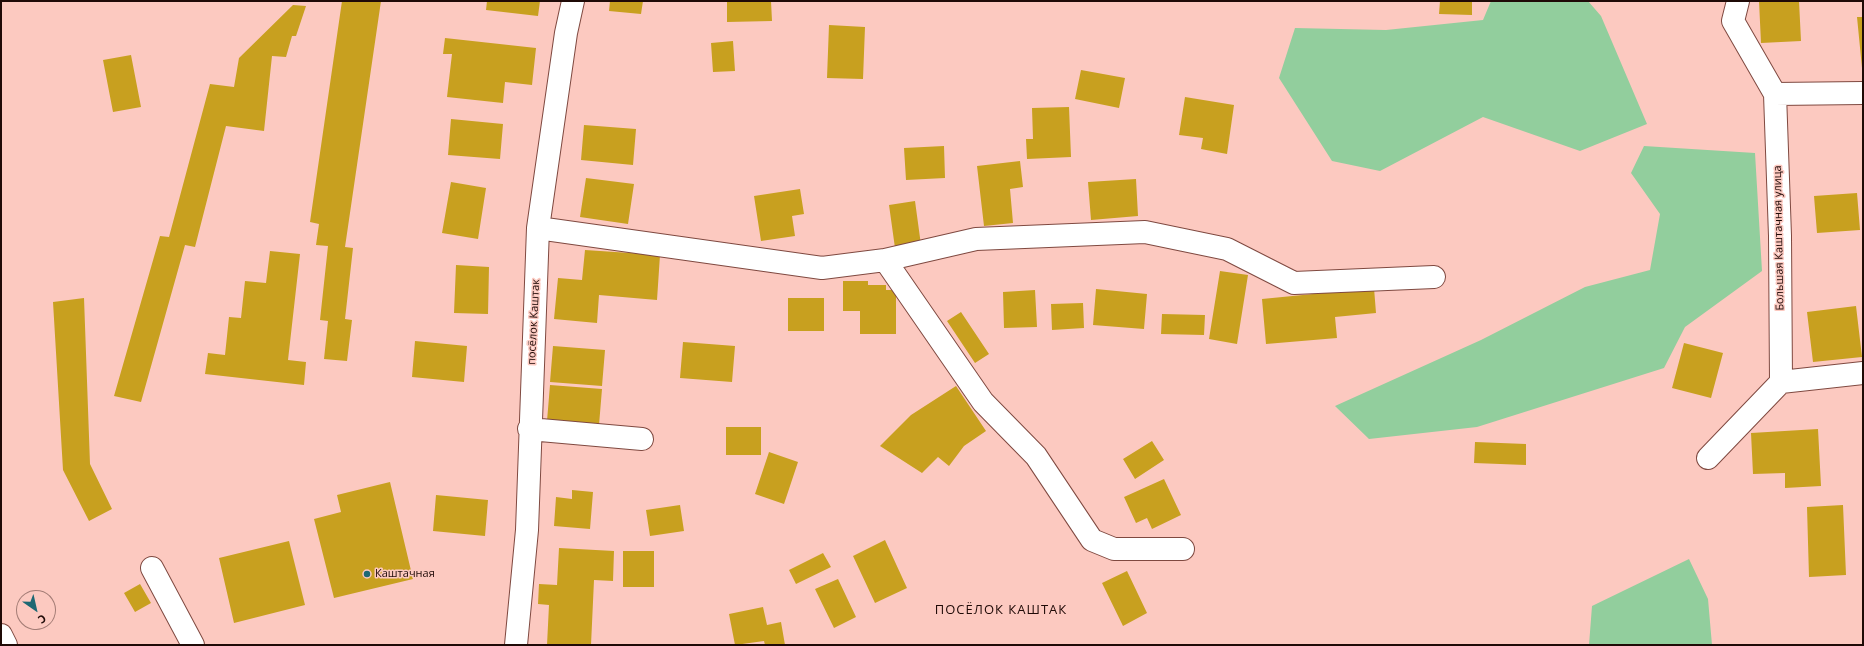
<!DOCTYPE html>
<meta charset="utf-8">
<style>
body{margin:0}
#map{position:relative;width:1864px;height:646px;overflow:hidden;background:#fcc9c0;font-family:"Open Sans",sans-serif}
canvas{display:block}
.frame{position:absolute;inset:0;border:2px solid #1f0a07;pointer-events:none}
.north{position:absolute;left:16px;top:590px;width:40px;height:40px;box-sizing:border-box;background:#fcc9c0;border:1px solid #a47d76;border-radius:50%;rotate:146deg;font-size:11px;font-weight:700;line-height:16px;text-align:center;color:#1f0a07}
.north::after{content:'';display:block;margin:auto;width:14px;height:18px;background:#1e6873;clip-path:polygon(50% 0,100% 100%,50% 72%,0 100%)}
</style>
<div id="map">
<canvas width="1864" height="646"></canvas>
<div class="frame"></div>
<div class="north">С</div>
</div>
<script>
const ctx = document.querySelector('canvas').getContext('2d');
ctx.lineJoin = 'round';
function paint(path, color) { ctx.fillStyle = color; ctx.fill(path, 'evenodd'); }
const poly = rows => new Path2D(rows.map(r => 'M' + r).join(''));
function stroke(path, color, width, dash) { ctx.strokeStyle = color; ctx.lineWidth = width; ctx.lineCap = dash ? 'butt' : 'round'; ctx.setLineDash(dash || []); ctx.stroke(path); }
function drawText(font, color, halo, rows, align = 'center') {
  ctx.font = font + ' "Open Sans",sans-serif'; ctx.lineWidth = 3; ctx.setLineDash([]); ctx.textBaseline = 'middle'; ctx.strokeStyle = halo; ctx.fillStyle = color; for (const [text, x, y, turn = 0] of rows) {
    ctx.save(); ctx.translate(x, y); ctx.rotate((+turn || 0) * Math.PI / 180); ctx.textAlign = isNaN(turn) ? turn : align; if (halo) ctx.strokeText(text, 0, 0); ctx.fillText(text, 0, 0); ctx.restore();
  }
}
paint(poly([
 [1491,1,1588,1,1601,16,1647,124,1580,151,1483,117,1380,171,1332,161,1279,78,1295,28,1386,30,1483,20],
 [1644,146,1755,153,1762,271,1685,327,1664,368,1477,427,1369,439,1335,406,1481,340,1585,287,1650,270,1660,214,1631,173],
 [1689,559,1708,599,1712,645,1589,645,1592,606]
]), '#92ce9d');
paint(poly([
 [342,1,381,1,345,247,353,248,345,319,352,320,347,361,324,359,328,321,320,320,328,246,316,245,319,224,310,222],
 [487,1,540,1,538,16,486,10],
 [610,1,643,1,641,14,609,11],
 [727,1,771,1,772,21,727,22],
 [1440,1,1472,1,1472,15,1439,14],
 [1759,1,1799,1,1801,41,1761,43],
 [293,5,306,6,296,36,292,36,286,57,272,56,264,131,226,126,195,247,185,245,141,402,114,396,160,236,169,237,210,84,234,87,239,58],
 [1857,17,1863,17,1863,68,1862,68],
 [829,25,865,27,863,79,827,78],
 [445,38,536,48,532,85,505,82,503,103,447,97,452,54,443,54],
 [733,41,735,71,713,72,711,43],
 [131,55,141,107,113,112,103,60],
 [1081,70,1125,78,1119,108,1075,99],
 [1185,97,1234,105,1227,154,1201,149,1203,138,1179,135],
 [1069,107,1071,157,1027,159,1026,139,1033,139,1032,108],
 [451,119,503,124,500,159,448,155],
 [584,125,636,129,633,165,581,160],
 [944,146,945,178,906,180,904,148],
 [1020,161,1023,187,1010,189,1013,223,984,226,977,166],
 [586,178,634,184,628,224,580,217],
 [1136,179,1138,216,1091,220,1088,182],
 [451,182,486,188,478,239,442,233],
 [800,189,804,214,792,216,795,236,761,241,754,196],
 [1857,193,1860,230,1817,233,1814,196],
 [915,201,921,245,895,248,889,205],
 [585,250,660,255,657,300,599,295,597,323,554,319,558,278,582,280],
 [270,251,300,254,288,360,306,362,304,385,205,374,208,353,225,355,229,317,241,318,245,281,266,283],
 [456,265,489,267,488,314,454,313],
 [1220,271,1248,275,1237,344,1209,339],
 [843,281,868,281,868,285,886,285,886,290,896,290,896,334,860,334,860,311,843,311],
 [1374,288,1376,313,1335,317,1337,338,1266,344,1262,299],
 [1096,289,1147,294,1144,329,1093,325],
 [1035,290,1037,327,1004,328,1003,292],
 [84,298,90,464,112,509,89,521,63,470,53,302],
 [788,298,824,298,824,331,788,331],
 [1083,303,1084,328,1052,330,1051,304],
 [1856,306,1862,357,1813,362,1807,312],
 [961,312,989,354,975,363,947,321],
 [1162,314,1205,315,1204,335,1161,334],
 [415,341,467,346,464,382,412,377],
 [683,342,735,346,732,382,680,378],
 [1684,343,1723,353,1711,398,1672,388],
 [553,346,605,350,602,386,550,382],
 [550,385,602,389,599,425,547,421],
 [956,386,986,431,964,446,949,466,938,457,922,473,880,446,911,415],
 [726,427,761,427,761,455,726,455],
 [1818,429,1821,486,1785,488,1785,473,1753,474,1751,433],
 [1152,441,1164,460,1135,479,1123,459],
 [1475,442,1526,444,1526,465,1474,463],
 [769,452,798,462,784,504,755,494],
 [1164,479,1181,515,1152,529,1147,518,1136,523,1124,497],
 [390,482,413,579,334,598,314,519,341,512,337,495],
 [572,490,593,492,590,529,554,526,556,497,572,499],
 [436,495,488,500,485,536,433,531],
 [680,505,684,531,650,536,646,510],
 [1843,505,1846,575,1809,577,1807,507],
 [885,540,907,588,875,603,853,556],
 [289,541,305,605,234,623,219,558],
 [559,548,614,551,613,581,594,580,591,645,547,645,549,605,538,604,539,584,557,585],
 [623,551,654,551,654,587,623,587],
 [823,553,831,567,796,584,789,570],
 [1127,571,1147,613,1123,626,1102,583],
 [838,579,856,617,834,628,815,589],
 [140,584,151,603,135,612,124,593],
 [763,607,767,625,781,622,785,645,765,645,764,641,735,645,729,614]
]), '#c8a01f');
const minor = poly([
 [1775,94,1863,93],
 [538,228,822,268,885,260,976,239,1145,232,1227,249,1294,283,1434,277],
 [885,260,983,402,1036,456,1092,540,1114,549,1183,549],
 [1781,382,1863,373],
 [529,429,642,439],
 [1708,458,1781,382,1780,236,1775,94,1733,21,1738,1],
 [152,568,193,645],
 [516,645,527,530,538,228,566,33,573,1]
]);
const major = poly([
 [1,635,6,645]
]);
stroke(minor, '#7f4940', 24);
stroke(major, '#7f4940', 24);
stroke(minor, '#fff', 22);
stroke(major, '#fff', 22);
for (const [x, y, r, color] of [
 [367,574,4,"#1e6873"]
]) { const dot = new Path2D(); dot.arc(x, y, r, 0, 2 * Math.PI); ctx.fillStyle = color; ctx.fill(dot); stroke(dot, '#fcc9c0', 1.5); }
drawText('11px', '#1f0a07', '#fcc9c0', [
 ["Большая Каштачная улица",1779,238,-91],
 ["посёлок Каштак",534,322,-87]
]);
drawText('11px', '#1f0a07', '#fcc9c0', [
 ["Каштачная",375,574]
], 'left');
ctx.letterSpacing = '1px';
drawText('13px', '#1f0a07', '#fcc9c0', [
 ["ПОСЁЛОК КАШТАК",1001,610]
]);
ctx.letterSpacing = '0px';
</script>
